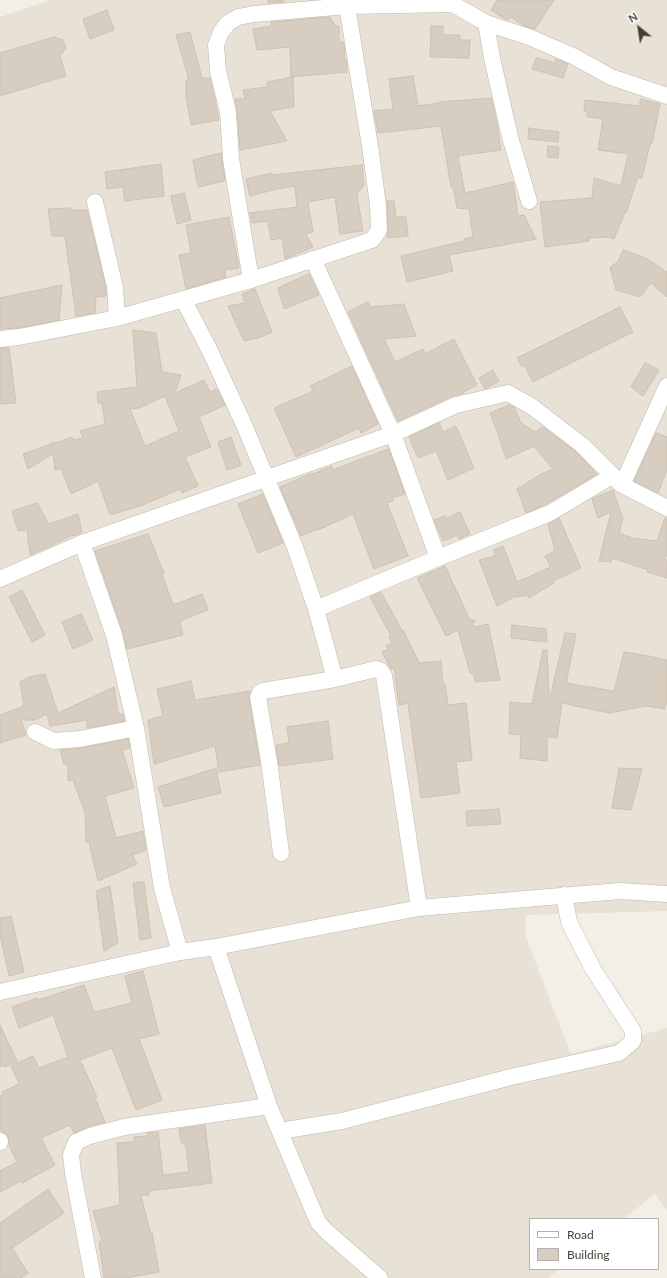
<!DOCTYPE html>
<style>
body{margin:0}
#map{position:relative;width:667px;height:1278px;overflow:hidden;background:#f3efe7;font-family:Lato,sans-serif}
canvas{display:block}
.legend{position:absolute;left:529px;top:1218px;width:130px;height:52px;box-sizing:border-box;background:#fff;border:1px solid #b5b2af;margin:0;padding:5px 7px;list-style:none;font-size:12px;color:#463f36}
.legend li{display:flex;align-items:center;gap:8px;height:20px}
.legend b{width:20px;border:1px solid #b5b2af}
.north{position:absolute;left:619px;top:8px;width:40px;height:40px;-webkit-text-stroke:3px #fff;paint-order:stroke;rotate:330deg;font-size:11px;font-weight:700;line-height:16px;text-align:center;color:#463f36}
.north::after{content:'';display:block;margin:auto;width:14px;height:18px;background:#463f36;clip-path:polygon(50% 0,100% 100%,50% 72%,0 100%)}
</style>
<div id="map">
<canvas width="667" height="1278"></canvas>
<ul class="legend">
<li><b style="height:5px;background:#fff"></b>Road</li>
<li><b style="height:11px;background:#d7cdc0"></b>Building</li>
</ul>
<div class="north">N</div>
</div>
<script>
const ctx = document.querySelector('canvas').getContext('2d');
ctx.lineJoin = 'round';
function paint(path, color) { ctx.fillStyle = color; ctx.fill(path, 'evenodd'); }
const poly = rows => new Path2D(rows.map(r => 'M' + r).join(''));
function stroke(path, color, width, dash) { ctx.strokeStyle = color; ctx.lineWidth = width; ctx.lineCap = dash ? 'butt' : 'round'; ctx.setLineDash(dash || []); ctx.stroke(path); }
paint(poly([
 [51,0,667,0,667,911,526,915,525,935,571,1054,667,1028,667,1211,655,1194,623,1219,530,1219,530,1269,560,1269,548,1278,0,1278,0,17]
]), '#e7e1d6');
const building = poly([
 [268,0,284,0,284,2,268,3,268,0],
 [497,0,554,0,535,29,524,26,511,17,508,20,505,19,491,10,497,0],
 [107,10,114,30,90,39,83,19,107,10],
 [330,17,334,24,339,27,339,42,343,42,345,51,344,59,346,59,347,72,291,77,290,47,257,50,253,29,272,26,271,22,330,17],
 [431,26,443,26,443,35,460,35,460,40,470,40,469,58,430,57,431,26],
 [190,32,202,78,210,78,219,120,191,125,186,96,186,80,189,80,176,35,190,32],
 [54,37,63,40,66,48,60,56,66,76,0,96,0,53,54,37],
 [536,58,555,63,556,59,568,64,563,78,532,69,536,58],
 [413,76,418,106,439,103,439,102,491,98,497,124,501,150,458,156,465,193,513,182,518,216,524,215,536,239,449,255,453,271,407,282,401,256,464,241,464,239,473,237,469,209,457,208,453,186,451,187,441,126,378,133,374,111,393,109,389,79,413,76],
 [293,77,294,107,270,111,287,141,240,150,237,111,235,99,245,99,243,90,267,87,267,82,293,77],
 [641,99,660,104,652,144,650,144,642,178,638,177,626,213,625,212,614,239,609,237,589,238,589,241,545,247,540,202,592,198,594,178,621,186,628,154,598,150,603,119,587,117,587,111,584,111,585,100,639,106,641,99],
 [529,128,559,132,558,142,528,139,529,128],
 [548,146,559,147,558,158,547,157,548,146],
 [221,153,225,181,198,187,193,160,221,153],
 [161,164,164,196,125,201,123,187,107,189,105,172,161,164],
 [362,165,364,185,357,194,363,231,340,234,335,197,308,202,313,232,306,234,313,247,285,259,282,238,271,240,268,221,252,223,250,213,297,207,295,186,277,189,250,196,246,179,272,173,272,175,362,165],
 [184,193,191,220,177,224,171,196,184,193],
 [387,201,394,201,396,217,406,217,408,236,387,238,388,230,387,201],
 [70,208,71,210,87,210,106,288,106,296,96,297,95,313,76,316,65,236,52,236,48,209,70,208],
 [229,217,239,268,225,270,226,277,186,289,179,255,191,253,186,225,229,217],
 [623,250,646,258,667,272,667,297,651,283,640,297,616,290,610,267,618,262,623,250],
 [309,274,319,295,284,309,278,288,309,274],
 [62,285,59,320,18,328,0,329,0,298,62,285],
 [255,289,272,332,258,338,244,341,228,306,245,303,242,294,255,289],
 [368,302,371,307,404,304,416,336,384,339,395,362,423,349,425,354,454,339,477,385,463,392,464,393,452,396,398,421,348,312,368,302],
 [620,307,633,332,533,382,525,366,522,367,517,358,620,307],
 [133,330,156,333,162,372,181,375,175,393,204,380,210,392,217,389,225,405,199,417,211,447,185,457,198,486,182,493,180,489,143,505,110,515,98,481,71,494,61,468,55,470,53,454,28,469,23,454,51,444,51,443,58,442,72,437,73,440,83,438,80,431,105,424,102,403,98,403,97,392,137,387,133,330],
 [165,396,179,431,145,446,130,409,139,408,165,396],
 [0,348,9,348,16,403,0,404,0,348],
 [645,363,659,370,643,396,631,387,645,363],
 [352,366,378,424,361,433,359,428,296,457,274,408,313,391,310,386,352,366],
 [493,370,499,381,485,389,479,378,493,370],
 [509,405,514,407,521,423,535,432,543,427,576,452,597,474,546,504,526,513,517,489,541,474,553,469,534,446,506,459,498,434,490,413,509,405],
 [439,423,443,432,456,426,474,468,448,480,436,451,418,458,409,437,439,423],
 [656,433,667,437,667,470,658,493,634,481,656,433],
 [231,437,241,465,227,470,218,442,231,437],
 [389,449,405,494,392,498,393,501,387,503,408,556,374,569,353,514,318,530,317,529,301,536,280,487,312,473,313,474,332,466,333,470,361,459,389,449],
 [613,490,623,519,619,533,632,538,657,541,665,518,667,518,667,554,665,559,667,562,667,578,647,572,648,570,612,558,611,562,599,561,611,512,598,518,592,499,613,490],
 [263,494,283,543,258,553,238,504,263,494],
 [37,503,49,524,78,514,82,532,73,536,72,535,53,545,30,555,27,530,18,531,12,511,37,503],
 [460,512,470,534,459,539,457,535,443,541,434,520,445,516,446,519,460,512],
 [559,518,581,568,553,581,554,583,529,598,528,595,516,597,516,596,497,606,479,560,496,556,493,550,503,546,517,582,551,567,545,556,555,551,548,524,559,518],
 [148,534,164,573,162,574,173,605,202,594,208,610,180,621,183,635,127,649,123,632,95,551,148,534],
 [445,566,470,620,476,621,472,623,474,627,488,624,500,680,475,682,474,674,470,673,458,630,446,636,417,578,445,566],
 [22,590,45,635,32,642,9,597,22,590],
 [381,592,402,631,403,630,419,663,441,661,443,684,445,684,448,705,466,703,472,760,456,762,460,793,421,798,408,703,399,705,394,668,391,669,382,652,388,649,386,646,392,643,389,637,391,636,370,597,381,592],
 [81,614,93,640,73,649,62,622,81,614],
 [512,625,546,629,547,642,511,638,512,625],
 [565,633,576,634,566,683,614,691,624,652,649,656,667,660,667,700,665,709,646,706,609,713,562,703,557,738,547,737,547,761,520,758,521,735,509,734,510,702,532,704,543,650,547,650,549,694,551,694,565,633],
 [45,674,58,713,114,687,118,714,123,714,124,721,87,728,87,720,50,726,47,714,35,720,21,720,26,735,0,743,0,715,24,706,20,682,29,677,45,674],
 [191,681,195,700,250,691,249,699,260,765,219,772,215,746,154,764,148,720,163,716,157,689,191,681],
 [328,721,333,759,279,766,276,745,289,743,287,727,328,721],
 [128,739,130,748,122,750,134,788,105,796,116,838,143,831,146,850,132,855,137,864,98,881,89,842,86,842,85,812,73,780,68,781,68,764,64,764,60,750,82,748,128,739],
 [216,768,221,793,164,807,158,787,216,768],
 [619,768,642,769,631,810,612,808,619,768],
 [499,809,501,824,467,826,466,811,499,809],
 [144,882,151,938,140,940,133,883,144,882],
 [110,886,118,943,104,951,96,891,110,886],
 [11,916,24,972,9,976,0,934,0,918,11,916],
 [143,971,159,1034,139,1039,162,1100,136,1110,112,1048,80,1060,97,1097,95,1098,105,1122,87,1127,74,1133,70,1125,41,1138,55,1165,22,1183,21,1181,0,1192,0,1171,17,1162,9,1145,8,1137,2,1132,0,1127,0,1096,3,1095,2,1092,19,1084,11,1066,33,1056,39,1068,68,1057,53,1015,19,1028,12,1007,37,998,38,1000,84,985,94,1012,132,1003,125,976,143,971],
 [0,1025,17,1061,5,1067,4,1065,0,1067,0,1025],
 [205,1125,212,1183,149,1191,149,1195,141,1195,150,1232,152,1232,159,1272,126,1278,104,1278,99,1242,102,1241,93,1211,120,1205,117,1143,134,1142,134,1137,147,1136,147,1133,158,1132,163,1175,189,1172,186,1146,181,1142,179,1129,205,1125],
 [48,1189,64,1213,12,1248,28,1273,21,1278,0,1278,0,1223,48,1189]
]);
paint(building, '#d7cdc0');
stroke(building, '#cfc2b1', 1);
const minor = poly([
 [486,23,492,58,510,137,529,201],
 [95,202,115,287,117,318],
 [313,259,393,434,438,558],
 [251,280,231,159,228,112,218,71,216,45,221,32,228,23,238,17,254,14,347,6,453,4,486,23,529,37,573,56,611,77,667,96],
 [183,299,210,351,245,427,295,547,316,609,335,679],
 [0,339,19,337,117,318,251,280,372,240,379,230,378,205,370,146,347,6],
 [622,485,667,386],
 [82,543,114,635,136,728,162,888,180,952],
 [0,579,82,543,393,434,456,405,508,393,531,406,582,445,622,485,667,508],
 [316,609,438,558,550,513,612,476],
 [35,732,54,741,80,739,136,728],
 [281,853,269,761,258,697,260,693,263,691,335,679,376,669,381,671,384,676,419,908],
 [216,947,269,1106,318,1222,326,1231,380,1278],
 [0,992,180,952,216,947,419,908,620,891,667,894],
 [280,1131,342,1121,511,1077,619,1053,633,1041,633,1031,593,969,569,922,564,895],
 [0,1141,0,1142],
 [93,1278,73,1173,71,1155,76,1142,90,1136,124,1127,269,1106]
]);
stroke(minor, '#c1b9ad', 17);
stroke(minor, '#fff', 16);
</script>
